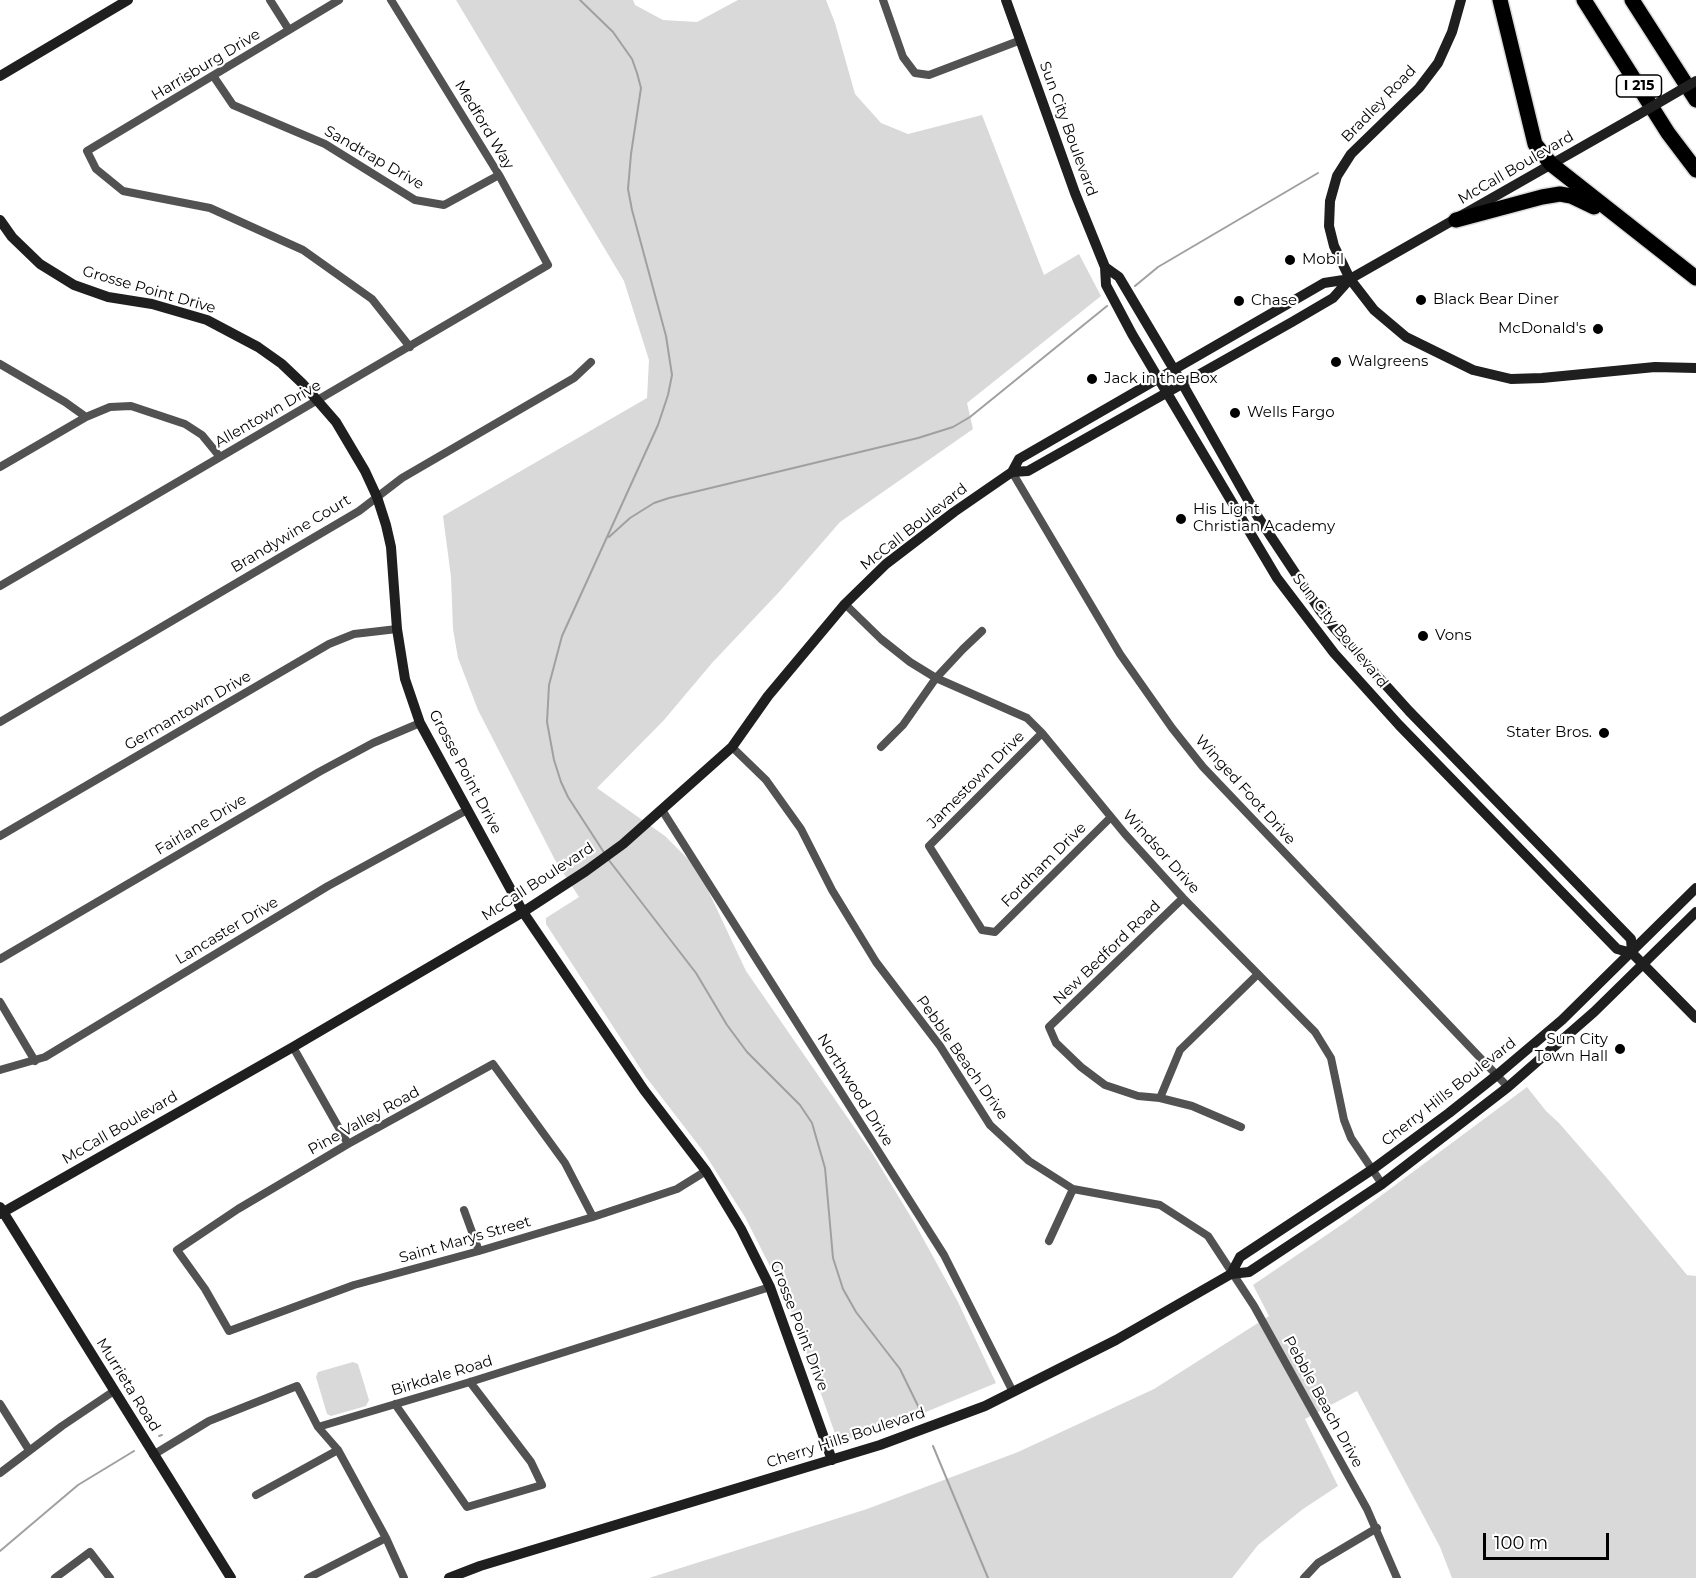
<!DOCTYPE html>
<style>
body{margin:0}
#map{position:relative;width:1696px;height:1578px;overflow:hidden;background:#fff;font-family:Montserrat,sans-serif}
canvas{display:block}
.scale{position:absolute;left:1483px;top:1533px;width:126px;height:27px;box-sizing:border-box;border:3px solid #000;border-top:0;padding-left:8px;font-size:18px;line-height:21px;white-space:nowrap;color:#000;-webkit-text-stroke:4px #fff;paint-order:stroke}
</style>
<div id="map">
<canvas width="1696" height="1578"></canvas>
<div class="scale">100 m</div>
</div>
<script>
const ctx = document.querySelector('canvas').getContext('2d');
ctx.lineJoin = 'round';
function paint(path, color) { ctx.fillStyle = color; ctx.fill(path, 'evenodd'); }
const poly = rows => new Path2D(rows.map(r => 'M' + r).join(''));
function stroke(path, color, width, dash) { ctx.strokeStyle = color; ctx.lineWidth = width; ctx.lineCap = dash ? 'butt' : 'round'; ctx.setLineDash(dash || []); ctx.stroke(path); }
function drawText(font, color, halo, rows, align = 'center') {
  ctx.font = font + ' Montserrat,sans-serif'; ctx.lineWidth = 4.5; ctx.setLineDash([]); ctx.textBaseline = 'middle'; ctx.strokeStyle = halo; ctx.fillStyle = color; for (const [text, x, y, turn = 0] of rows) {
    ctx.save(); ctx.translate(x, y); ctx.rotate((+turn || 0) * Math.PI / 180); ctx.textAlign = isNaN(turn) ? turn : align; if (halo) ctx.strokeText(text, 0, 0); ctx.fillText(text, 0, 0); ctx.restore();
  }
}
paint(poly([
 [456,0,633,0,635,5,663,20,697,22,738,0,826,0,835,23,855,94,881,123,908,134,982,115,1044,275,1079,254,1101,296,967,403,973,429,840,522,780,591,712,663,664,720,597,788,665,836,698,869,746,971,872,1153,914,1222,958,1302,996,1383,892,1426,838,1442,795,1320,782,1290,745,1217,703,1151,646,1077,546,924,546,918,579,897,555,860,478,710,458,658,453,629,451,577,443,516,647,398,649,360,624,281],
 [1527,1087,1546,1111,1559,1123,1606,1177,1687,1275,1696,1276,1696,1578,1452,1578,1440,1547,1357,1391,1305,1419,1338,1486,1303,1509,1258,1545,1232,1578,649,1578,867,1509,1018,1452,1154,1389,1269,1316,1253,1285,1347,1221],
 [353,1362,358,1364,369,1400,366,1406,331,1416,327,1414,316,1377,318,1372]
]), '#d9d9d9');
stroke(poly([
 [580,0,613,32,632,59,637,73,641,88,631,154,628,189,632,210,666,336,672,375,668,395,658,425,562,636,549,685,547,722,554,760,561,782,568,797,605,854],
 [1135,286,1158,267,1318,173],
 [609,537,630,518,654,503,669,498,918,438,953,427,970,417,1107,306],
 [608,859,696,973,727,1025,747,1052,800,1105,812,1123,825,1168,833,1258,843,1289,856,1312,900,1369,920,1410],
 [159,1436,162,1435],
 [933,1446,988,1578],
 [0,1551,78,1485,134,1451]
]), '#a0a0a0', 2);
const highway = poly([
 [1500,0,1535,144,1551,164,1696,278],
 [1584,0,1668,133,1696,170],
 [1632,0,1696,100],
 [1456,220,1542,197,1560,194,1571,196,1594,207]
]);
stroke(highway, '#dbdbdb', 18);
stroke(poly([
 [270,0,289,30],
 [339,0,87,151,96,169,123,191,210,208,303,250,372,299,410,347],
 [883,0,903,57,915,73,929,75,1021,40],
 [214,77,233,105,325,144,415,200,444,205,499,175],
 [0,364,65,402,86,417],
 [0,467,86,417,110,407,131,406,185,424,202,435,220,457],
 [1012,472,1120,654,1172,728,1203,767,1508,1087],
 [0,586,548,265,499,175,391,0],
 [845,604,881,639,910,662,936,678,1027,718,1042,733,1125,834,1183,898,1315,1032,1331,1058,1344,1120,1351,1138,1382,1184],
 [0,722,359,511,402,478,574,378,591,362],
 [1042,733,929,846,982,930,995,932,1111,817],
 [732,747,766,780,801,829,832,890,876,962,940,1046,990,1125,1029,1161,1073,1189,1160,1205,1208,1236,1254,1306,1367,1509,1397,1578],
 [881,747,903,725,936,678,963,649,982,631],
 [662,810,944,1255,1013,1392],
 [0,836,329,644,354,634,397,629],
 [1183,898,1049,1027,1056,1043,1081,1067,1105,1085,1138,1096,1160,1098,1192,1106,1241,1127],
 [0,959,319,772,373,743,420,723],
 [0,1002,35,1061],
 [293,1047,348,1144],
 [0,1070,45,1057,328,886,467,810],
 [1160,1098,1180,1050,1258,974],
 [464,1210,479,1251],
 [593,1217,565,1163,493,1064,348,1144,238,1209,177,1250,205,1289,229,1331,354,1285,479,1251,593,1217,677,1189,706,1171],
 [1049,1241,1073,1189],
 [0,1404,29,1450],
 [395,1404,467,1507,542,1485,531,1462,470,1382],
 [318,1427,338,1450,386,1538,404,1578],
 [153,1455,209,1421,297,1386,318,1427,470,1382,770,1287],
 [0,1473,62,1426,114,1391],
 [256,1495,338,1450],
 [55,1578,90,1552,110,1578],
 [308,1578,386,1538],
 [1304,1578,1318,1563,1377,1528]
]), '#525252', 8);
stroke(poly([
 [1006,0,1075,193,1105,267,1106,285,1132,334,1277,578,1334,653,1399,725,1617,949,1632,953,1696,1018],
 [1461,0,1452,32,1438,63,1419,88,1351,154,1337,176,1330,201,1329,226,1334,246,1350,279,1374,310,1406,337,1473,370,1511,379,1542,378,1655,367,1696,368],
 [0,76,128,0],
 [0,220,12,237,40,264,74,285,108,297,152,304,207,320,258,347,282,364,302,383,336,422,365,471,377,497,386,525,391,547,397,629,405,679,420,723,523,912,644,1090,706,1171,741,1229,770,1287,832,1460],
 [1105,267,1119,277,1182,383,1256,514,1319,609,1336,630,1409,711,1631,939,1632,953],
 [1012,472,1028,471,1292,322,1333,298,1350,279,1636,116],
 [0,1207,231,1578],
 [0,1214,293,1047,523,912,586,871,623,844,732,747,768,696,845,604,886,564,954,512,1012,472,1019,459,1324,283,1350,279],
 [1231,1274,1240,1257,1373,1169,1449,1113,1497,1075,1562,1020,1696,888],
 [449,1578,480,1566,880,1445,985,1406,1116,1340,1231,1274,1249,1272,1382,1184,1508,1087,1594,1012,1696,912]
]), '#1f1f1f', 10);
stroke(highway, '#000', 15);
stroke(poly([
 [1636,116,1696,81]
]), '#1f1f1f', 10);
for (const [x, y, r, color] of [
 [1290,260,6,"#000"],
 [1421,300,6,"#000"],
 [1239,301,6,"#000"],
 [1598,329,6,"#000"],
 [1336,362,6,"#000"],
 [1092,379,6,"#000"],
 [1235,413,6,"#000"],
 [1181,519,6,"#000"],
 [1423,636,6,"#000"],
 [1604,733,6,"#000"],
 [1620,1049,6,"#000"]
]) { const dot = new Path2D(); dot.arc(x, y, r, 0, 2 * Math.PI); ctx.fillStyle = color; ctx.fill(dot); stroke(dot, '#fff', 2); }
for (const [x, y, w] of [
 [1639,86,45]
]) { const box = new Path2D(); box.roundRect(x - w / 2, y - 11, w, 22, 4.5); ctx.fillStyle = '#fff'; ctx.fill(box); stroke(box, '#000', 1.5); }
drawText('bold 14px', '#000', null, [
 ["I 215",1639,86]
]);
drawText('15px', '#000', '#fff', [
 ["Harrisburg Drive",206,65,-31],
 ["Bradley Road",1379,104,-46],
 ["Medford Way",484,125,59],
 ["Sun City Boulevard",1068,129,70],
 ["Sandtrap Drive",374,158,30],
 ["McCall Boulevard",1516,168,-30],
 ["Grosse Point Drive",149,290,16],
 ["Allentown Drive",268,414,-30],
 ["McCall Boulevard",914,527,-38],
 ["Brandywine Court",291,534,-31],
 ["Sun City Boulevard",1340,631,51],
 ["Germantown Drive",188,711,-30],
 ["Grosse Point Drive",465,772,62],
 ["Jamestown Drive",976,780,-45],
 ["Winged Foot Drive",1245,790,48],
 ["Fairlane Drive",201,825,-31],
 ["Windsor Drive",1161,852,48],
 ["Fordham Drive",1044,865,-45],
 ["McCall Boulevard",538,882,-33],
 ["Lancaster Drive",227,931,-31],
 ["New Bedford Road",1107,953,-44],
 ["Pebble Beach Drive",962,1058,55],
 ["Northwood Drive",855,1090,58],
 ["Cherry Hills Boulevard",1449,1092,-38],
 ["Pine Valley Road",364,1121,-29],
 ["McCall Boulevard",120,1128,-30],
 ["Saint Marys Street",465,1240,-16],
 ["Grosse Point Drive",799,1326,69],
 ["Birkdale Road",442,1376,-17],
 ["Murrieta Road",128,1385,58],
 ["Pebble Beach Drive",1323,1402,61],
 ["Cherry Hills Boulevard",846,1438,-18]
]);
drawText('15px', '#000', '#fff', [
 ["Mobil",1302,260],
 ["Black Bear Diner",1433,300],
 ["Chase",1251,301],
 ["McDonald's",1586,329,"right"],
 ["Walgreens",1348,362],
 ["Jack in the Box",1104,379],
 ["Wells Fargo",1247,413],
 ["His Light",1193,510],
 ["Christian Academy",1193,527],
 ["Vons",1435,636],
 ["Stater Bros.",1592,733,"right"],
 ["Sun City",1608,1040,"right"],
 ["Town Hall",1608,1057,"right"]
], 'left');
</script>
